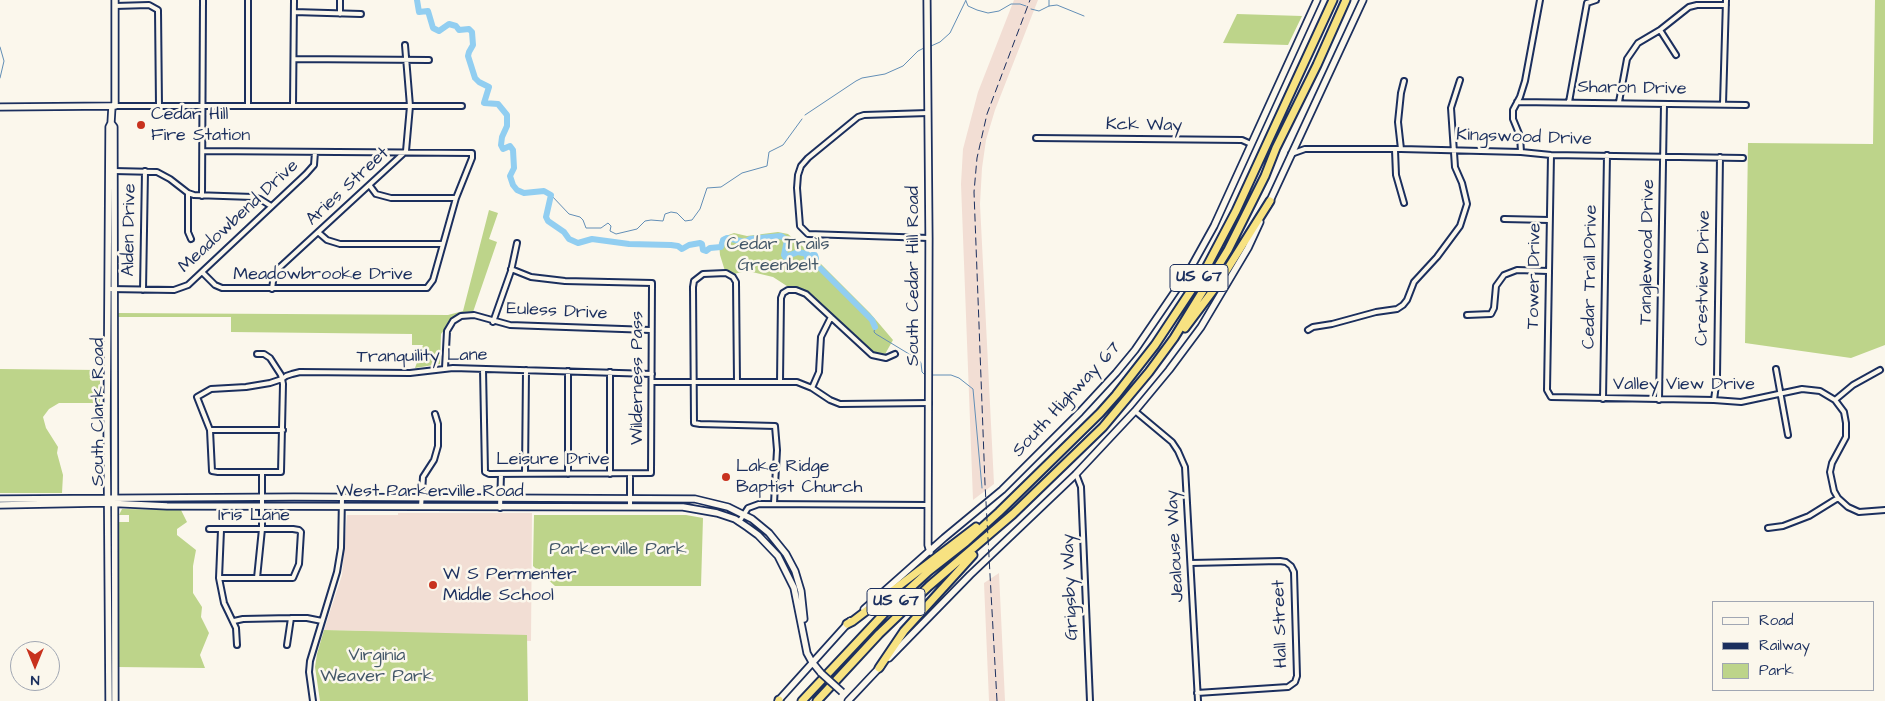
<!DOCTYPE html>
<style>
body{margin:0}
#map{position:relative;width:1885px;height:701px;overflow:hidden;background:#fbf7ec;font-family:"Architects Daughter",sans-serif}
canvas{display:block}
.legend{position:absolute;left:1712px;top:601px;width:162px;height:90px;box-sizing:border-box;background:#fbf7ec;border:1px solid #a1a7b3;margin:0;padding:6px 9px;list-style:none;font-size:15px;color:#1b2f5e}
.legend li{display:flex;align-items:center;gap:10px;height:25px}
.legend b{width:25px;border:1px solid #a1a7b3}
.north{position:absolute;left:10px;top:641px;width:50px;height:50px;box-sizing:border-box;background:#fbf7ec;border:1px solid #a1a7b3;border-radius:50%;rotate:180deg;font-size:14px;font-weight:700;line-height:20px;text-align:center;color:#1b2f5e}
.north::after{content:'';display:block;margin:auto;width:18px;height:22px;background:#c8321e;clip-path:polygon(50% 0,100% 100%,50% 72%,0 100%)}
</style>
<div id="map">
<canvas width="1885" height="701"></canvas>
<ul class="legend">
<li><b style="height:6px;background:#fbf7ec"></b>Road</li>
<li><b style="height:6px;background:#1b2f5e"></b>Railway</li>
<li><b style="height:14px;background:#bdd48a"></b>Park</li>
</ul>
<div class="north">N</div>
</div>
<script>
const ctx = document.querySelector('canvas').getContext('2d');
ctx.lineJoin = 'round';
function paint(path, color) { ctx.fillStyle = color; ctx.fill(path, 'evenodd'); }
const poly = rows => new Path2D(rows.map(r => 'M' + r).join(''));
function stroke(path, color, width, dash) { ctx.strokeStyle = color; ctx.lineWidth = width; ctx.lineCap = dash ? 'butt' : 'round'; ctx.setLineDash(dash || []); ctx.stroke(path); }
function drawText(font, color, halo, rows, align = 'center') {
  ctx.font = font + ' "Architects Daughter",sans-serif'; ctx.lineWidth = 5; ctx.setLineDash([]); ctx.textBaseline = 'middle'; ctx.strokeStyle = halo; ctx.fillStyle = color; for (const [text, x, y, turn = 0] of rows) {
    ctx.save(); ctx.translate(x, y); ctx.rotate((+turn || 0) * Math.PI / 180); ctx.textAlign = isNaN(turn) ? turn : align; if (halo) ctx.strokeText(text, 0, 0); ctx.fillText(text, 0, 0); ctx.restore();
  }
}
paint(poly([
 [1014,0,1038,0,995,110,986,140,982,168,980,204,994,484,973,500,961,184,963,149,978,92],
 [398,513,532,513,531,641,365,638,365,631,324,630,342,575,347,515,398,515],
 [999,573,1005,701,989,701,984,583]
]), '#f2ded4');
paint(poly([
 [1875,0,1885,0,1885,345,1851,358,1745,343,1748,143,1873,144],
 [1237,14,1302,16,1288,45,1223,43],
 [489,210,498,213,489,239,497,242,473,312,462,314,452,320,441,334,440,364,415,368,423,345,412,345,412,334,231,332,231,317,117,317,117,313,448,315,463,311],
 [778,232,788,234,808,251,870,313,893,340,884,356,879,356,871,351,806,292,800,289,790,288,773,277,752,272,750,270,734,274,725,271,720,255,719,243,723,237,734,233,747,236],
 [0,369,100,370,100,403,59,403,49,409,43,417,46,428,58,447,57,453,63,475,62,493,0,493],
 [122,509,181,510,187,522,177,529,177,535,196,550,193,566,193,593,202,607,201,617,209,633,200,655,205,668,118,667,119,522,129,522,129,515,119,515],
 [534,515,686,515,703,518,701,586,555,586,533,566],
 [324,630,527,635,528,701,320,701,315,667,317,654]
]), '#bdd48a');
stroke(poly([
 [966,1,968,6,977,10,988,13,999,11,1011,4,1020,4,1026,6],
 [1049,6,1049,0],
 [1031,9,1039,11,1049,6,1057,5,1084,16],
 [931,46,940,42,950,33,966,0],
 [0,47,4,61,0,78],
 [805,115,856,81,862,78,885,74,903,66,918,51,924,48],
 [551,195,569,214,580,217,583,220,586,228,601,228,608,223,611,226,610,231,616,234,637,229,645,221,651,220,663,221,665,214,671,212,677,213,685,221,692,220,700,209,707,188,721,187,742,173,767,166,769,152,783,145,802,119],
 [875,327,874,332,876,334,919,360,921,363,922,372,925,375],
 [932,375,951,375,959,378,973,389,982,488]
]), '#628eb6', 1);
stroke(poly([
 [417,0,419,12,428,11,433,28,439,31,449,24,456,26,459,30,469,29,472,32,473,45,469,52,468,56,475,78,479,82,489,87,484,103,498,104,507,115,507,126,502,137,501,145,503,149,510,146,513,150,514,168,510,176,513,185,517,190,524,193,544,191,551,195,546,217,548,221,564,232,569,239,578,243,592,239,629,244,671,245,678,246,682,249,689,245,700,243,702,244,703,250,706,251,710,248,721,247,723,240,727,238,745,242,750,239,781,236,787,240,784,255,785,257,798,252,807,254,807,260,812,255,815,255,816,258,814,266,820,268,872,320,875,327]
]), '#91cef1', 6);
const street = poly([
 [248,0,248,106],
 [340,0,340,14],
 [115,6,149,5,158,10,159,106],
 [294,12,361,14],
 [1660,30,1676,55],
 [294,59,429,60],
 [1517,102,1746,105],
 [1569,102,1587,3,1596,0],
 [1619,102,1627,59,1638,43,1660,30,1689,7,1697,5,1726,5],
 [1723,104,1726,0],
 [114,106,462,106],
 [293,106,294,0],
 [928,113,864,115,858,117,808,158,801,166,798,175,797,188,800,226,808,234,929,238],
 [1036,138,1242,140,1251,144],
 [1401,149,1398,122,1401,93,1404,81],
 [1395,150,1396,175,1404,203],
 [1521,152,1520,136,1513,119,1513,110,1520,97,1525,81,1540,0],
 [1291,154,1305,149,1401,149,1521,152,1551,155,1743,158],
 [1551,155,1547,390,1551,397,1714,400,1741,402,1802,389,1820,391,1835,400,1844,412,1846,423,1846,437,1832,463,1830,472,1834,491,1838,498,1848,507,1859,512,1885,510],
 [114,171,157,172,170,179,188,193,194,195,253,197,260,199,271,206],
 [370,186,376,194,391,198,456,198],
 [188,193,188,232,191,239],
 [202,196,203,0],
 [1504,219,1549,220],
 [319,233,327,240,340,244,442,244],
 [202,272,215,285,222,288,427,288,433,280,456,198,472,158,472,153,203,151],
 [109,289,174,290,188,285,306,174,314,165,315,152],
 [272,289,274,274,279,268,406,151,410,106,405,45],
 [143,290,145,171],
 [1467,315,1491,314,1494,308,1496,286,1504,275,1517,270,1548,271],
 [493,322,511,271,517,243],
 [1308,330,1313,327,1332,324,1376,312,1397,309,1403,305,1407,300,1414,282,1437,257,1460,226,1467,204,1462,183,1455,167,1451,108,1460,80],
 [257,354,264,354,270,358,281,375,282,379,283,384,281,472,218,472,212,471,210,430,197,397,211,389,246,387,270,383,282,379,286,376,292,374,300,372,410,373,453,368,652,374],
 [445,368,447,331,453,321,461,316,474,315,510,325,650,330],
 [483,369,485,472,489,474,651,473,652,283,565,281,531,277,511,269],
 [1776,369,1788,435],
 [568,371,568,474],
 [610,372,610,474],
 [652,382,797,382,812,388,830,400,840,404,929,403],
 [737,382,736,282,733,277,726,273,703,274,694,281,693,287,694,423,700,424,775,426,777,450,774,503],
 [780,382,781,298,783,293,788,290,796,290,806,294,872,355,886,358,895,354],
 [812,388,819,372,821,337,831,317],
 [1603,399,1607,155],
 [1659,400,1664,104],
 [1714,400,1717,377,1720,157],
 [1835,400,1853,385,1880,370],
 [1135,411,1172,442,1178,451,1185,467,1198,701],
 [210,430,283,430],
 [525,474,526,370],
 [630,474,630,507],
 [1076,474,1081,487,1090,701],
 [421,507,423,477,434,460,438,446,438,424,435,414],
 [500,508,501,474],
 [739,522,748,508,759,504,928,505],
 [1768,528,1783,526,1809,516,1838,498],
 [209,529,293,529,299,530,301,532,299,564,293,578,219,578],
 [221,530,219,578,224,603,236,628,237,645],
 [1191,563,1280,561,1286,562,1291,566,1294,572,1297,676,1295,682,1288,687,1197,693],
 [257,578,262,529,262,473],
 [234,621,243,619,291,618,307,618,322,621],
 [287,645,291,618],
 [313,701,309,672,310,661,337,572,341,548,342,498]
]);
const secondary = poly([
 [927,0,929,238,928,545,930,552],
 [115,106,115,0],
 [0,107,112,106,111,123,109,127,107,428,109,701],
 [111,123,114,127,115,701],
 [1268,205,1363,0],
 [0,499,294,497,695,499,728,507,752,519,769,533,786,554,795,571,801,591,804,619],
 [0,505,104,503,167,506,683,507,717,513,735,519,747,527,758,535,778,556,794,588,807,653,812,662,821,673],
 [864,609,944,538,1002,490,1080,412,1116,373,1135,350,1189,271,1214,226,1317,0],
 [889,658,970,575,1076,474,1135,411,1169,370,1201,327,1248,248,1260,222],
 [778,701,850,621],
 [848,701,881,666]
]);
const highway = poly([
 [1185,328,1218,284,1270,201],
 [847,624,853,621,976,527],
 [879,668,904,631,973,555],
 [779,701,779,700],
 [802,701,894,603,929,571,966,542,999,512,1100,413,1116,395,1155,345,1206,268,1236,211,1333,0],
 [817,701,879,634,929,586,1013,514,1103,427,1149,372,1174,338,1228,250,1265,176,1276,148,1317,65,1346,0]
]);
stroke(street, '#1b2f5e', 8);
stroke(secondary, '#1b2f5e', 9);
stroke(highway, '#1b2f5e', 11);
stroke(street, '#fbf7ec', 4);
stroke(secondary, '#fbf7ec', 5.5);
stroke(highway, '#f7e281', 7);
stroke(poly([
 [997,701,985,484,974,192,977,158,987,114,1030,0]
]), '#1b2f5e', 1, [8, 4]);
const secondaryBridge = poly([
 [821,673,842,692]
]);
stroke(secondaryBridge, '#1b2f5e', 9, []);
stroke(secondaryBridge, '#fbf7ec', 5.5);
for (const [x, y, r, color] of [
 [141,125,5,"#c8321e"],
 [726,477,5,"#c8321e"],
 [433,585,5,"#c8321e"]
]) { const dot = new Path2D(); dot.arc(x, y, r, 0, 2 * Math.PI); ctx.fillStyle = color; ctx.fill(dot); stroke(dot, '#fbf7ec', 2); }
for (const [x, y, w] of [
 [1199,278,58],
 [896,602,58]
]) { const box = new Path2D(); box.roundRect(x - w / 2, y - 13.5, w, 27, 4); ctx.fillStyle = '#fbf7ec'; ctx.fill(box); stroke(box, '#1b2f5e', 1); }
drawText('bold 16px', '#1b2f5e', null, [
 ["US 67",1199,278],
 ["US 67",896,602]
]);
drawText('18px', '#1b2f5e', '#fbf7ec', [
 ["Sharon Drive",1632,89,1],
 ["Kck Way",1144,126,1],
 ["Kingswood Drive",1524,138,2],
 ["Aries Street",348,187,-43],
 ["Meadowbend Drive",239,217,-43],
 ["Alden Drive",130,230,-89],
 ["Tanglewood Drive",1648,252,-89],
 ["Meadowbrooke Drive",323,275],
 ["South Cedar Hill Road",914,276,-90],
 ["Tower Drive",1535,276,-89],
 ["Cedar Trail Drive",1591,277,-89],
 ["Crestview Drive",1704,278,-89],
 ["Euless Drive",557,312,3],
 ["Tranquility Lane",422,357,-1],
 ["Wilderness Pass",638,378,-90],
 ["Valley View Drive",1684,385],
 ["South Highway 67",1067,400,-47],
 ["South Clark Road",99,412,-90],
 ["Leisure Drive",553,460],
 ["West Parkerville Road",430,492],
 ["Iris Lane",254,516],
 ["Jealouse Way",1176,546,-93],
 ["Grigsby Way",1071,587,-92],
 ["Hall Street",1281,624,-92]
]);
drawText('18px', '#1b2f5e', '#fbf7ec', [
 ["Cedar Hill",151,115],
 ["Fire Station",151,136],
 ["Lake Ridge",736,467],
 ["Baptist Church",736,488],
 ["W S Permenter",443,575],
 ["Middle School",443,596]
], 'left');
drawText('18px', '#445869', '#fbf7ec', [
 ["Cedar Trails",778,245],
 ["Greenbelt",778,266],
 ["Parkerville Park",618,550],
 ["Virginia",377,656],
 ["Weaver Park",377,677]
]);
</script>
